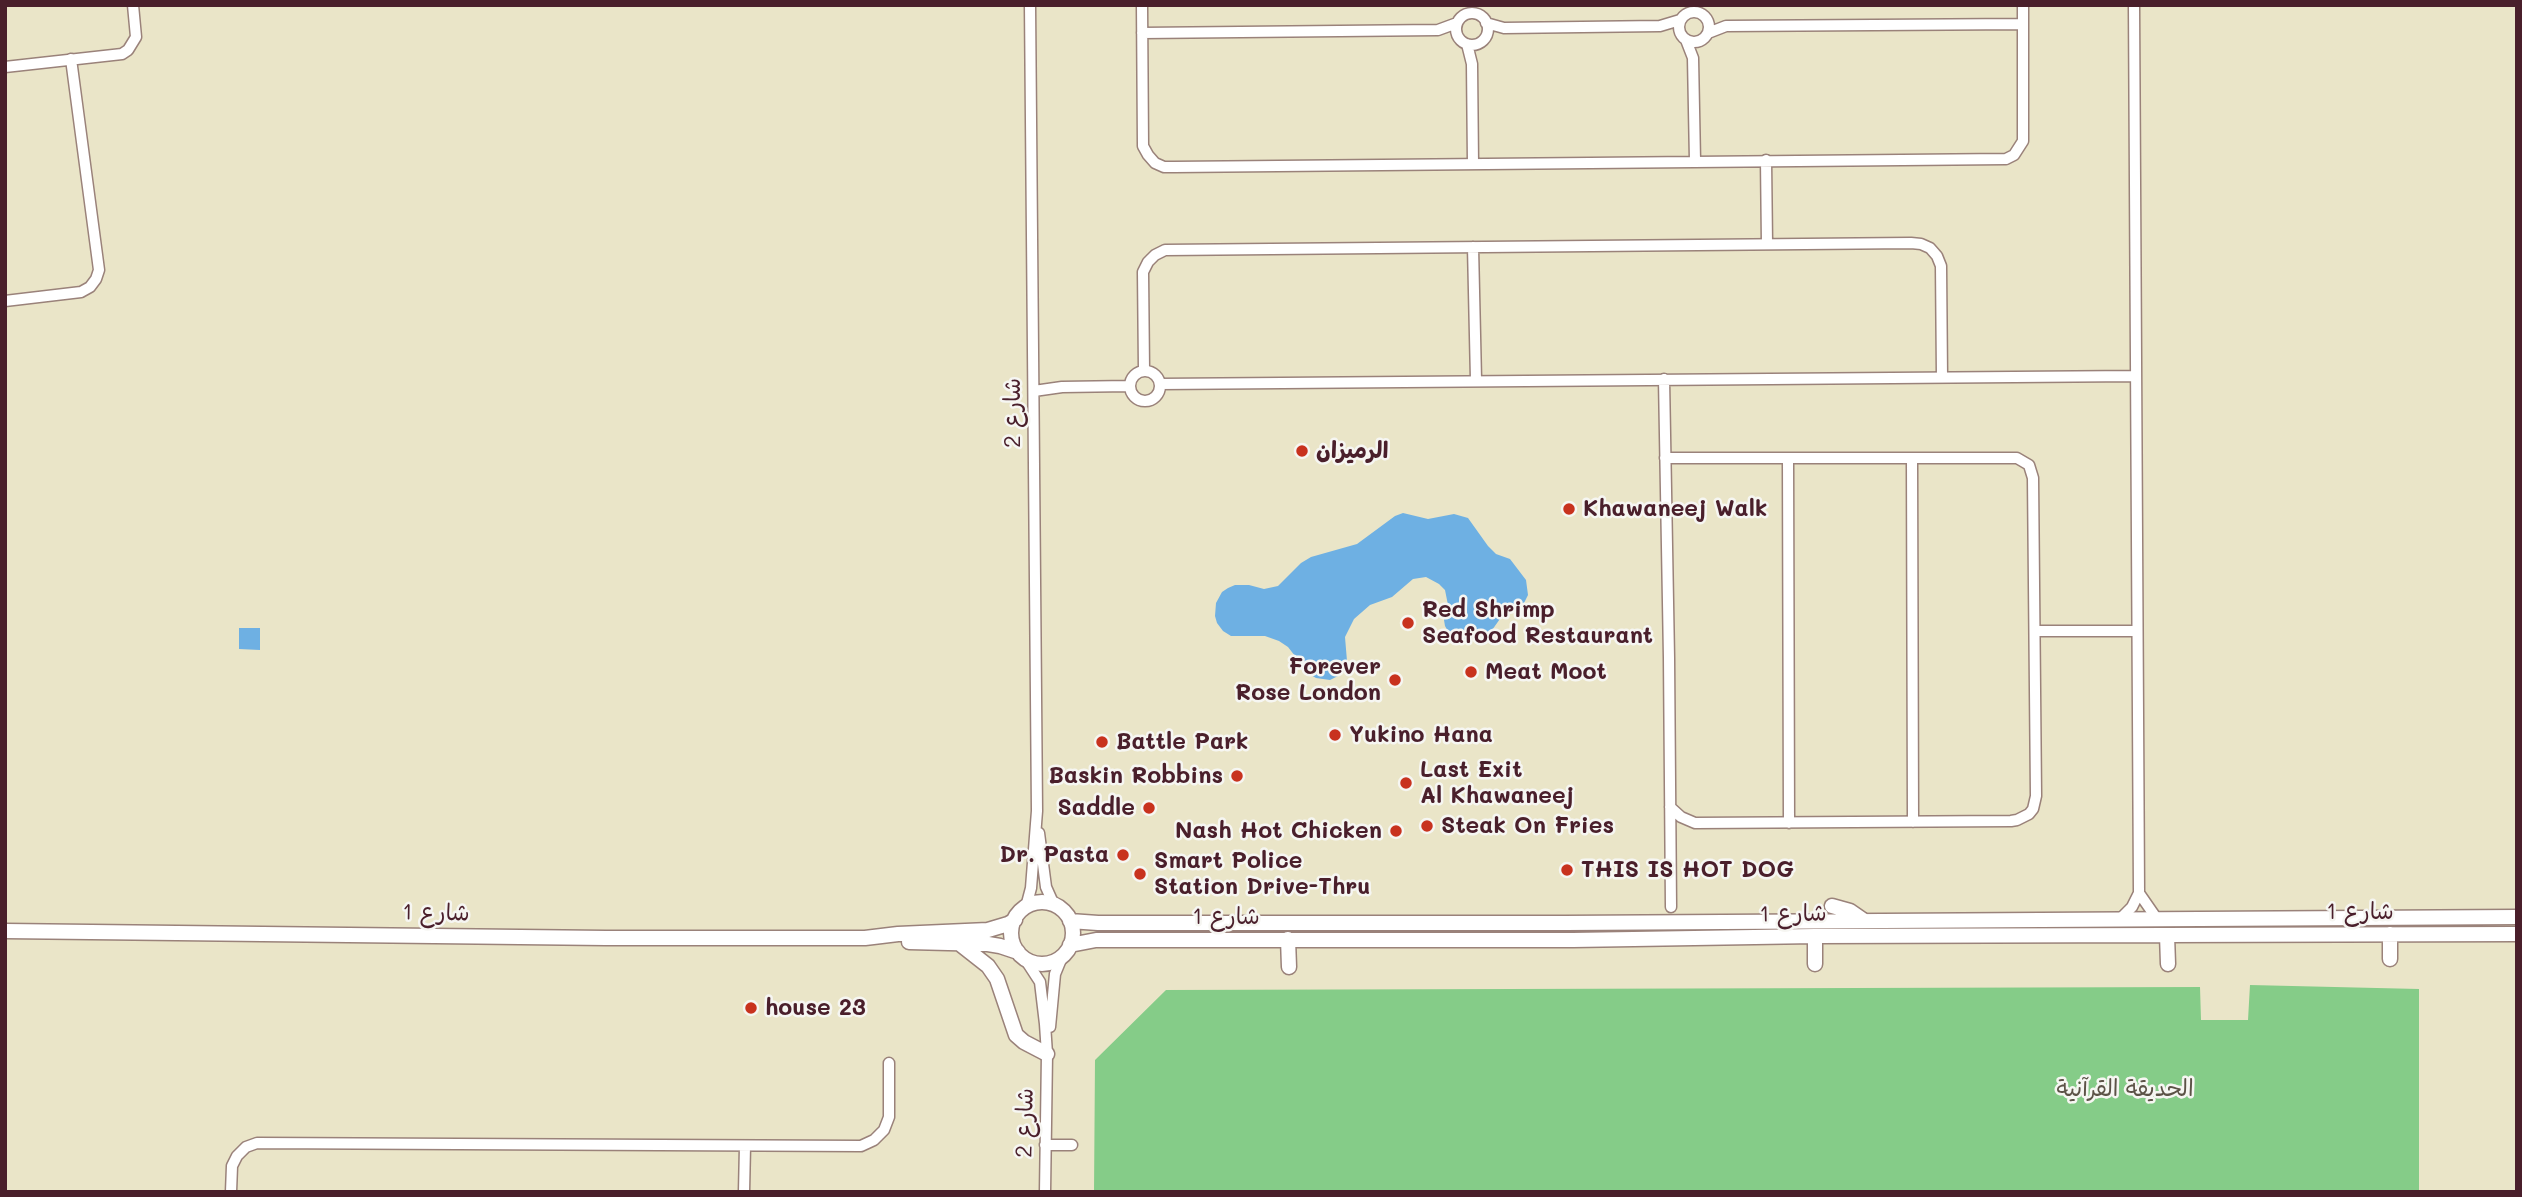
<!DOCTYPE html>
<meta charset="utf-8">
<style>
body{margin:0}
#map{position:relative;width:2522px;height:1197px;overflow:hidden;background:#eae5c8;font-family:Mali,sans-serif}
canvas{display:block}
.frame{position:absolute;inset:0;border:7px solid #4a1f2b;pointer-events:none}
</style>
<div id="map">
<canvas width="2522" height="1197"></canvas>
<div class="frame"></div>
</div>
<script>
const ctx = document.querySelector('canvas').getContext('2d');
ctx.lineJoin = 'round';
function paint(path, color) { ctx.fillStyle = color; ctx.fill(path, 'evenodd'); }
const poly = rows => new Path2D(rows.map(r => 'M' + r).join(''));
function stroke(path, color, width, dash) { ctx.strokeStyle = color; ctx.lineWidth = width; ctx.lineCap = dash ? 'butt' : 'round'; ctx.setLineDash(dash || []); ctx.stroke(path); }
function drawText(font, color, halo, rows, align = 'center') {
  ctx.font = font + ' Mali,"Playpen Sans Arabic",sans-serif'; ctx.lineWidth = 5; ctx.setLineDash([]); ctx.textBaseline = 'middle'; ctx.strokeStyle = halo; ctx.fillStyle = color; for (const [text, x, y, turn = 0] of rows) {
    ctx.save(); ctx.translate(x, y); ctx.rotate((+turn || 0) * Math.PI / 180); ctx.textAlign = isNaN(turn) ? turn : align; if (halo) ctx.strokeText(text, 0, 0); ctx.fillText(text, 0, 0); ctx.restore();
  }
}
paint(poly([
 [2250,985,2419,989,2419,1192,1094,1192,1095,1060,1166,990,2200,987,2201,1020,2248,1020]
]), '#85cc88');
paint(poly([
 [1403,513,1428,519,1454,514,1468,518,1488,546,1496,554,1510,559,1526,580,1528,595,1524,603,1502,616,1490,633,1467,640,1456,638,1449,633,1445,626,1444,620,1448,605,1445,590,1439,584,1426,577,1413,579,1392,597,1370,605,1354,619,1345,637,1347,661,1346,669,1342,674,1330,680,1316,678,1309,674,1288,647,1279,641,1265,636,1231,636,1223,631,1217,623,1215,616,1216,603,1222,592,1228,588,1235,585,1249,585,1264,589,1278,586,1301,563,1311,557,1357,544,1395,516],
 [239,628,260,628,260,650,239,649]
]), '#6eb0e3');
const street = poly([
 [1142,5,1143,146,1148,155,1155,163,1164,167,1174,167,2006,159,2014,155,2023,141,2023,5],
 '1679 27a15 15 0 1 1 30 0a15 15 0 1 1-30 0Z',
 '1456 29a16 16 0 1 1 32 0a16 16 0 1 1-32 0Z',
 [1486,23,1504,28,1660,26,1680,20],
 [1142,33,1438,30,1457,23],
 [1708,33,1726,26,2023,24],
 [1686,40,1693,58,1695,161],
 [1467,44,1472,64,1473,164],
 [5,67,122,54,128,50,136,37,133,5],
 [1766,160,1767,244],
 [1473,247,1476,380],
 [5,301,81,292,90,287,96,279,99,270,71,59],
 [1144,370,1143,272,1148,262,1155,255,1165,250,1911,243,1921,244,1930,248,1937,256,1941,266,1942,377],
 '1130 386a15 15 0 1 1 30 0a15 15 0 1 1-30 0Z',
 [1664,379,1669,658,1671,907],
 [1160,384,2136,376],
 [1034,391,1062,387,1129,386],
 [1665,458,2017,458,2029,465,2033,478,2036,796,2033,809,2029,814,2017,820,2011,821,1695,823,1681,817,1670,807],
 [1788,458,1789,823],
 [1912,458,1913,822],
 [2035,631,2137,631],
 [1039,833,1046,887,1054,905],
 [2139,893,2157,919],
 [1026,907,1031,888,1037,811,1030,5],
 [2121,918,2132,907,2139,893,2134,5],
 [1025,959,1040,982,1045,1024,1047,1054,1045,1192],
 [1050,1027,1055,974,1062,957],
 [1045,1145,1072,1145],
 [231,1192,232,1166,237,1156,246,1147,257,1143,861,1146,874,1140,884,1130,889,1117,889,1063],
 [744,1192,745,1146]
]);
const secondary = poly([
 '1011 933a31 31 0 1 1 62 0a31 31 0 1 1-62 0Z',
 [1832,906,1850,911,1863,920],
 [1070,921,1098,923,1565,923,2517,917],
 [5,931,606,938,865,938,898,934,988,930,1008,924,1015,920],
 [2390,934,2390,959],
 [2167,935,2168,964],
 [1815,936,1815,964],
 [1288,939,1289,967],
 [909,942,988,944,1000,946,1018,952],
 [960,944,988,966,997,979,1016,1035,1024,1042,1047,1054],
 [1070,945,1096,940,1573,940,1815,936,2517,934]
]);
stroke(street, '#9a827a', 13);
stroke(secondary, '#9a827a', 17);
stroke(street, '#fff', 10);
stroke(secondary, '#fff', 14);
for (const [x, y, r, color] of [
 [1302,451,7,"#c8321e"],
 [1569,509,7,"#c8321e"],
 [1408,623,7,"#c8321e"],
 [1471,672,7,"#c8321e"],
 [1395,680,7,"#c8321e"],
 [1335,735,7,"#c8321e"],
 [1102,742,7,"#c8321e"],
 [1237,776,7,"#c8321e"],
 [1406,783,7,"#c8321e"],
 [1149,808,7,"#c8321e"],
 [1427,826,7,"#c8321e"],
 [1396,831,7,"#c8321e"],
 [1123,855,7,"#c8321e"],
 [1567,870,7,"#c8321e"],
 [1140,874,7,"#c8321e"],
 [751,1008,7,"#c8321e"]
]) { const dot = new Path2D(); dot.arc(x, y, r, 0, 2 * Math.PI); ctx.fillStyle = color; ctx.fill(dot); stroke(dot, '#f6f6f2', 2.5); }
drawText('23px', '#4a1f2b', '#f6f6f2', [
 ["شارع 2",1013,413,-90],
 ["شارع 1",2360,912],
 ["شارع 1",436,913,1],
 ["شارع 1",1793,914,-1],
 ["شارع 1",1226,917],
 ["شارع 2",1025,1123,-89]
]);
drawText('bold 23px', '#4a1f2b', '#f6f6f2', [
 ["الرميزان",1316,451],
 ["Khawaneej Walk",1583,509],
 ["Red Shrimp",1422,610],
 ["Seafood Restaurant",1422,636],
 ["Forever",1381,667,"right"],
 ["Rose London",1381,693,"right"],
 ["Meat Moot",1485,672],
 ["Yukino Hana",1349,735],
 ["Battle Park",1116,742],
 ["Last Exit",1420,770],
 ["Al Khawaneej",1420,796],
 ["Baskin Robbins",1223,776,"right"],
 ["Saddle",1135,808,"right"],
 ["Steak On Fries",1441,826],
 ["Nash Hot Chicken",1382,831,"right"],
 ["Dr. Pasta",1109,855,"right"],
 ["Smart Police",1154,861],
 ["Station Drive-Thru",1154,887],
 ["THIS IS HOT DOG",1581,870],
 ["house 23",765,1008]
], 'left');
drawText('23px', '#5c5347', '#f6f6f2', [
 ["الحديقة القرآنية",2125,1089]
]);
</script>
